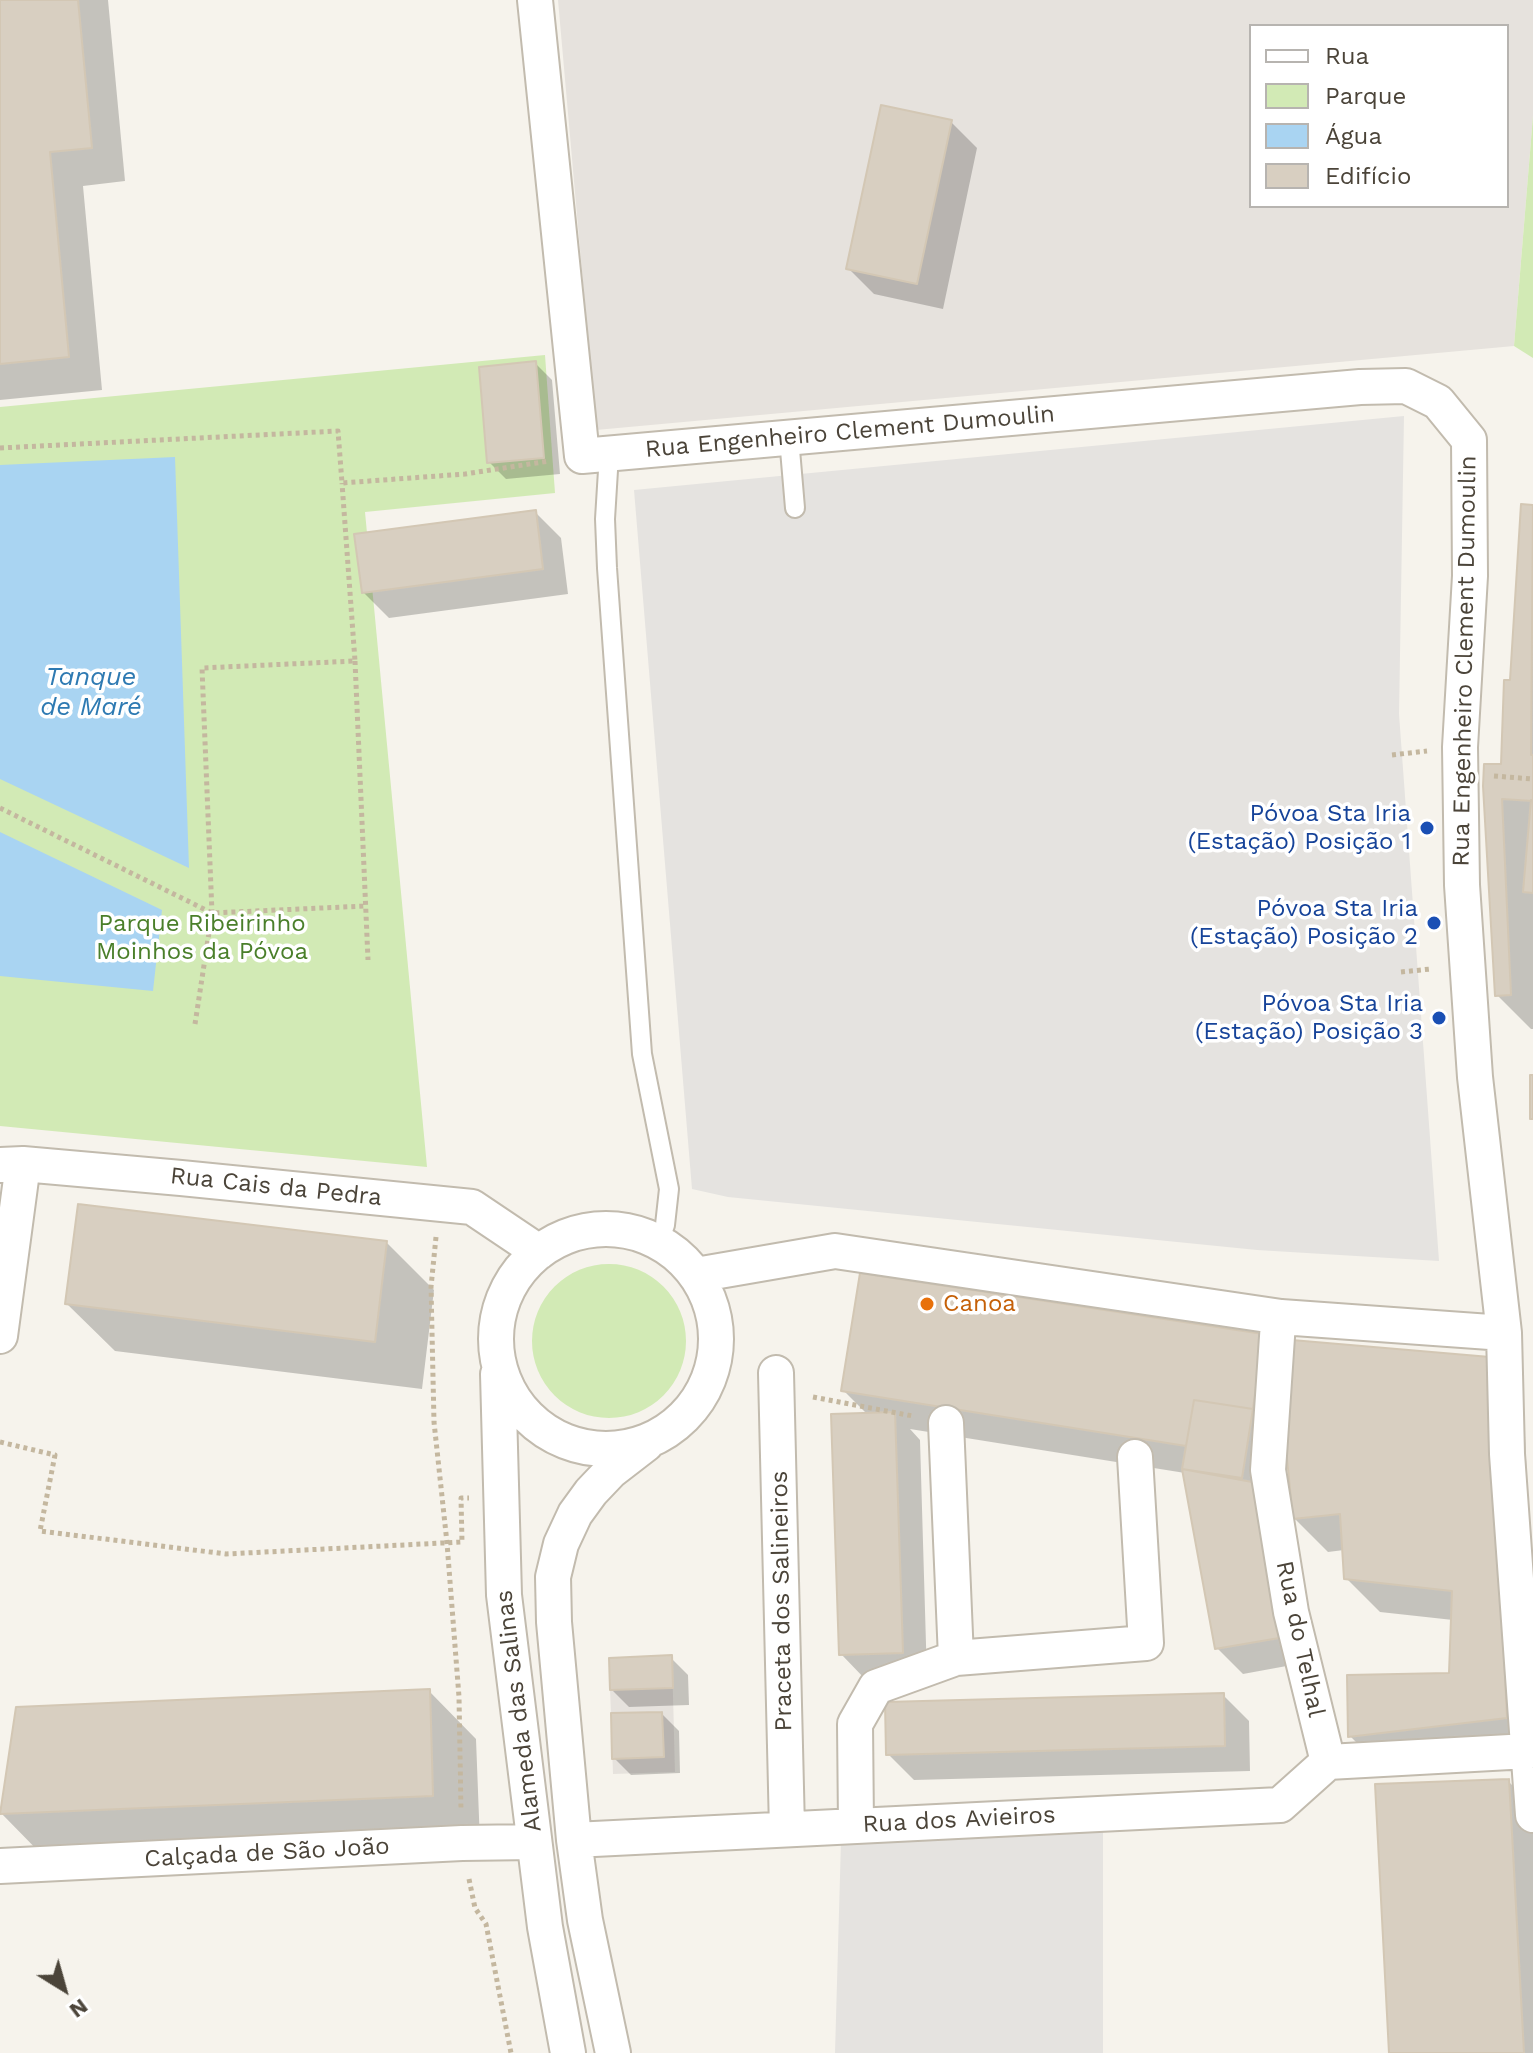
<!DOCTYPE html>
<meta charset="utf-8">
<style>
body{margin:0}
#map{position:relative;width:1533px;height:2053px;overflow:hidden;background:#f6f3ec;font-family:"Work Sans",sans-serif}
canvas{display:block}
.legend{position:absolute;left:1249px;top:24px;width:260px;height:184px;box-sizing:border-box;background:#fff;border:2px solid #b7b4b0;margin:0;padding:10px 14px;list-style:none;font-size:24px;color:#4b4439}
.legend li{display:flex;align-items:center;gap:16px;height:40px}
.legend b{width:40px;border:2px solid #b7b4b0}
.north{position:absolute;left:24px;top:1949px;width:80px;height:80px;-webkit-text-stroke:6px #fff;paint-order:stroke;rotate:143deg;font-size:22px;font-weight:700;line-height:32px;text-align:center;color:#4b4439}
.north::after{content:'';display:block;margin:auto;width:28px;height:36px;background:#4b4439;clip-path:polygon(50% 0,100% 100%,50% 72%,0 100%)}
</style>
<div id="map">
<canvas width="1533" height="2053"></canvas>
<ul class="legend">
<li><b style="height:10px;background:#fff"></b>Rua</li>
<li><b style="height:22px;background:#d2eab5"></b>Parque</li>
<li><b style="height:22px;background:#a9d4f2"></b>Água</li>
<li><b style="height:22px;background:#d8cfc1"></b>Edifício</li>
</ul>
<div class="north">N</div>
</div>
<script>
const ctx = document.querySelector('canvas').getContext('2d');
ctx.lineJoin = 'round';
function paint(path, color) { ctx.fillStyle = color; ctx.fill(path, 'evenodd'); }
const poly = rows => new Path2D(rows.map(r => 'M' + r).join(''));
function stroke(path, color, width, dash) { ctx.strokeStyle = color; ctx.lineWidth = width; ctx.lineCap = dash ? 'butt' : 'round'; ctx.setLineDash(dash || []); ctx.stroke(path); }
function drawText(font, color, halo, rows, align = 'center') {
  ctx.font = font + ' "Work Sans",sans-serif'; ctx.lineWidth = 7; ctx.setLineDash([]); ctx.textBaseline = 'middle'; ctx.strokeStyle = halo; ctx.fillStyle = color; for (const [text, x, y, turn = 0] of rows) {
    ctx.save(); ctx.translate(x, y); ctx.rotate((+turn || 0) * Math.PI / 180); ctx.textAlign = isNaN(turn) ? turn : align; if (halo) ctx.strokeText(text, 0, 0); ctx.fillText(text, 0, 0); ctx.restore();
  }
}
paint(poly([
 [558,0,1533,0,1533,116,1514,346,596,430],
 [1251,26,1507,26,1507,206,1251,206],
 [672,1656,675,1772,613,1774,609,1658]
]), '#e6e2dd');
paint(poly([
 [1533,116,1533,358,1514,346],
 [545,355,555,493,365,512,427,1167,0,1126,0,407],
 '532 1341a77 77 0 1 1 154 0a77 77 0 1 1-154 0Z'
]), '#d2eab5');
paint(poly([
 [1404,416,1399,714,1439,1261,1257,1250,728,1197,692,1189,634,490],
 [1103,1805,1103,2053,835,2053,842,1806]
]), '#e5e3e0');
paint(poly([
 [175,457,189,868,0,779,0,465],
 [0,832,162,910,153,991,0,976]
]), '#a9d4f2');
paint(poly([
 [0,0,108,0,125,181,83,186,102,390,0,400],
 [951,122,977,148,943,309,874,294,848,268],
 [535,363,552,380,560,474,506,479,489,462],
 [1523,506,1533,507,1533,1029,1531,1029,1497,995,1503,766,1512,682],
 [535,512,561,538,568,594,389,618,363,592],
 [387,1243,434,1290,422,1389,115,1351,67,1304],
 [1489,1359,1523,1393,1533,1609,1533,1752,1384,1770,1350,1736,1451,1675,1453,1620,1380,1612,1346,1578,1344,1550,1328,1552,1294,1518,1287,1442,1267,1439,1303,1663,1243,1674,1217,1648,1185,1473,910,1429,920,1440,927,1678,866,1680,841,1654,868,1415,843,1390,1292,1365],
 [671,1658,688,1675,689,1705,629,1707,612,1690],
 [429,1691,476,1739,480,1843,48,1861,1,1813],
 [1223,1695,1249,1721,1250,1771,914,1780,888,1754],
 [662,1714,679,1731,680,1773,631,1775,614,1758],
 [1508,1781,1533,1806,1533,2053,1391,2053]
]), '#0003');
const building = poly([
 [0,0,78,0,92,148,50,152,69,357,0,364,0,0],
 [881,105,952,120,917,284,846,269,881,105],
 [536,361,544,458,487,463,479,367,536,361],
 [1521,504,1533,505,1531,755,1533,755,1533,801,1502,799,1511,995,1495,996,1483,786,1484,764,1501,764,1504,680,1510,680,1521,504],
 [536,510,543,569,362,593,354,534,536,510],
 [1531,800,1533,801,1533,893,1523,892,1531,800],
 [1530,1075,1533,1075,1533,1119,1530,1119,1530,1075],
 [78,1204,387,1241,375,1342,65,1304,78,1204],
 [860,1273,1263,1334,1253,1409,1194,1400,1186,1446,841,1391,860,1273],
 [1292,1340,1490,1357,1507,1718,1348,1737,1347,1675,1449,1673,1452,1591,1344,1579,1340,1514,1293,1519,1284,1429,1292,1340],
 [1194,1400,1253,1409,1242,1478,1182,1469,1194,1400],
 [895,1412,903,1653,839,1655,831,1414,895,1412],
 [1182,1469,1252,1482,1279,1638,1215,1649,1182,1469],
 [672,1655,673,1688,610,1690,609,1658,672,1655],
 [430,1689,433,1796,0,1814,16,1707,430,1689],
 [1224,1693,1225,1746,886,1755,885,1702,1224,1693],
 [662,1712,664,1757,612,1759,611,1713,662,1712],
 [1509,1779,1524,2053,1389,2053,1375,1784,1509,1779]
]);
paint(building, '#d8cfc1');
stroke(building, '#d3c7b4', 2);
const service = poly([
 [789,438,795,508],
 [609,454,605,519,607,568,642,1054,669,1189,665,1225,659,1242]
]);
const minor = poly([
 [535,0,582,456,1360,387,1406,386,1438,402,1469,440,1470,576,1460,747,1462,885,1475,1077,1504,1333,1507,1454,1533,1815],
 [0,1165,23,1164,181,1178,472,1207,539,1252],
 '496 1339a110 110 0 1 1 220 0a110 110 0 1 1-220 0Z',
 [696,1275,835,1251,1281,1317,1504,1333],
 [1281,1317,1278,1322,1268,1470,1291,1612,1328,1762],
 [0,1336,23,1164],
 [776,1373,787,1829],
 [498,1374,504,1595,545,1927,568,2053],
 [956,1658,1146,1643,1135,1457],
 [1328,1762,1528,1751],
 [856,1825,855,1724,876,1687,956,1658,946,1423],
 [574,1840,1280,1805,1328,1762],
 [0,1866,462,1843,534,1842],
 [613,2053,585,1920,574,1840,554,1622,553,1577,561,1544,575,1514,591,1492,611,1471,646,1444]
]);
stroke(service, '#c2bbae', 22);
stroke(minor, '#c2bbae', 38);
stroke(poly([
 [0,448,338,431,342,483,465,474,549,461],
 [355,661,368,960],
 [1392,755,1427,751],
 [1494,776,1533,779],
 [0,808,212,913,366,906],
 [1401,972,1431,969],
 [195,1024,212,913,202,668,355,661,342,483],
 [436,1237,431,1287,434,1422,447,1543,459,1697,461,1810],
 [813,1397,913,1416],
 [0,1442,55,1455,40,1531,226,1554,462,1542,461,1498,469,1498],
 [469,1879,475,1908,486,1924,511,2053]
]), '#c4b79f', 5, [4, 4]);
stroke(service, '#fff', 18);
stroke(minor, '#fff', 34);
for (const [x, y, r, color] of [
 [1427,828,8,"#1a4fb4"],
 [1434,923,8,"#1a4fb4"],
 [1439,1018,8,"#1a4fb4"],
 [927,1304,8,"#e8710a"]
]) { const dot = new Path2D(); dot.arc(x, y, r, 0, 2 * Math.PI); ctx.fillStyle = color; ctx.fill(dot); stroke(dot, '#fff', 3); }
drawText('24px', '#4b4439', '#fff', [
 ["Rua Engenheiro Clement Dumoulin",850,432,-5],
 ["Rua Engenheiro Clement Dumoulin",1465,661,-89],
 ["Rua Cais da Pedra",276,1187,6],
 ["Praceta dos Salineiros",782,1601,-91],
 ["Rua do Telhal",1300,1639,78],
 ["Alameda das Salinas",519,1711,-97],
 ["Rua dos Avieiros",959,1820,-3],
 ["Calçada de São João",267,1853,-3]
]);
drawText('24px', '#164399', '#fff', [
 ["Póvoa Sta Iria",1411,814],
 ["(Estação) Posição 1",1411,842],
 ["Póvoa Sta Iria",1418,909],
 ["(Estação) Posição 2",1418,937],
 ["Póvoa Sta Iria",1423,1004],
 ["(Estação) Posição 3",1423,1032]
], 'right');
drawText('24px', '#4a7f2a', '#fff', [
 ["Parque Ribeirinho",202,924],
 ["Moinhos da Póvoa",202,952]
]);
drawText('24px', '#c56008', '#fff', [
 ["Canoa",943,1304]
], 'left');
drawText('italic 26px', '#2e7ab2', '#fff', [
 ["Tanque",91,677],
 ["de Maré",91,707]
]);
</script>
